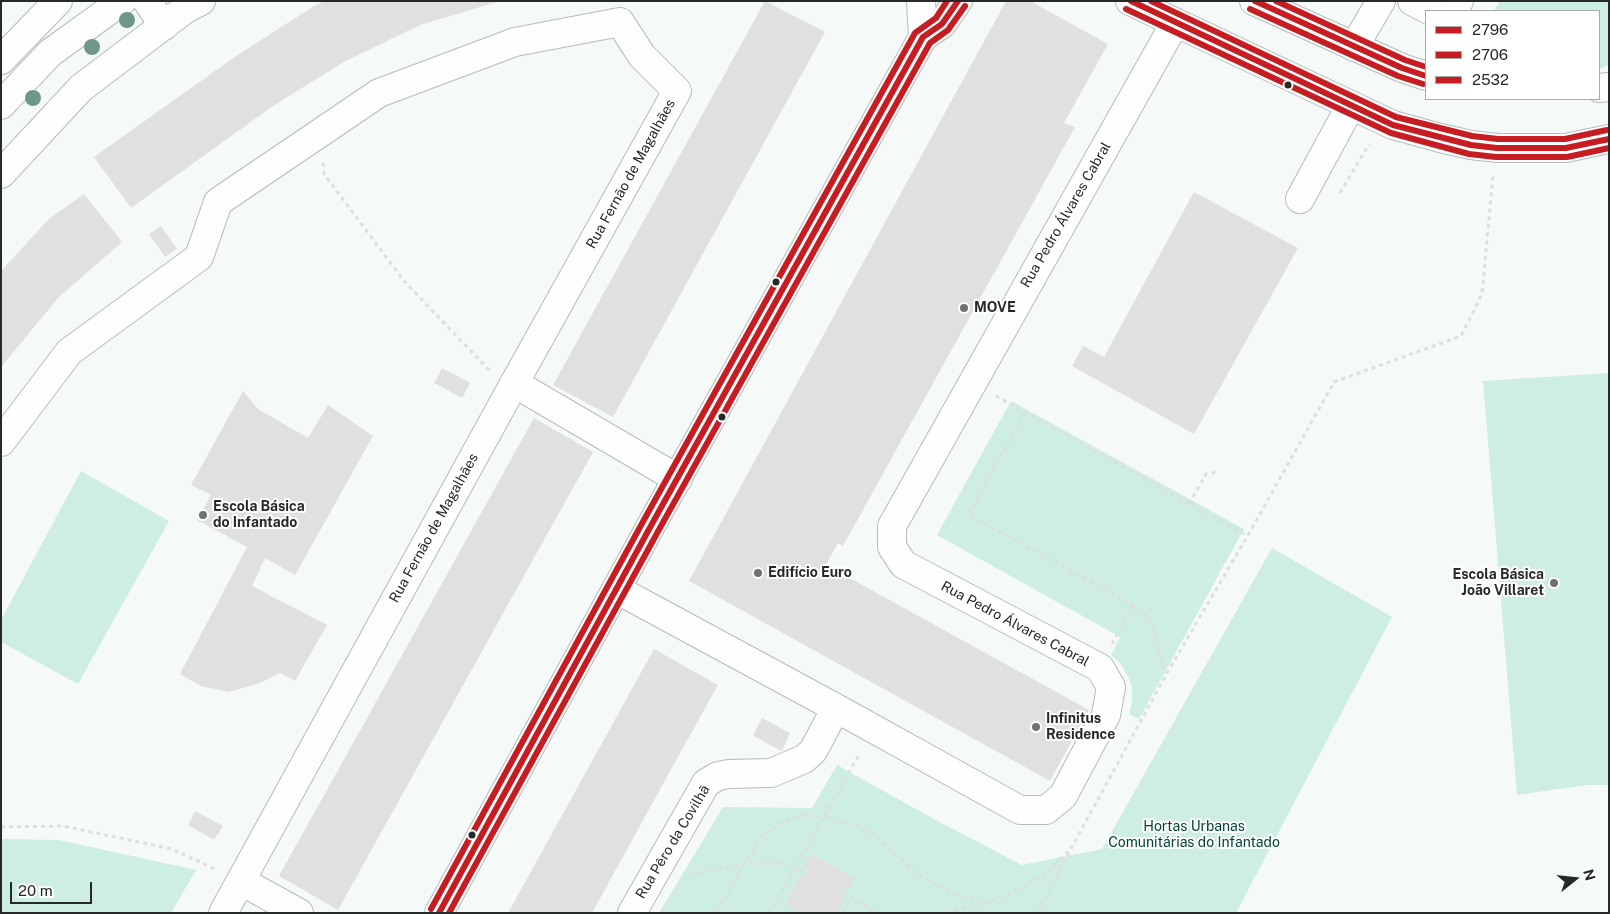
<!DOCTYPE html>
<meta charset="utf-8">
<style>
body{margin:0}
#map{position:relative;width:1610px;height:914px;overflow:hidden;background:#f5faf8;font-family:"Public Sans",sans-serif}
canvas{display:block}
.frame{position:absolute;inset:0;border:2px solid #252927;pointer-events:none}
.legend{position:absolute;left:1425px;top:10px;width:175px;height:90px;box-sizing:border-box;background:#fff;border:1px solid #a8a9a9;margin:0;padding:6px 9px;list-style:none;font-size:15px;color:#252927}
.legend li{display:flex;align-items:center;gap:10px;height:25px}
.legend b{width:25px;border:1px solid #a8a9a9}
.north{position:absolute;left:1550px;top:854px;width:50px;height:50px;-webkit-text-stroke:4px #fff;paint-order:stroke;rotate:74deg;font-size:14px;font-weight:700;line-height:20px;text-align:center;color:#252927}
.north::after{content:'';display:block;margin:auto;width:18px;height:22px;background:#252927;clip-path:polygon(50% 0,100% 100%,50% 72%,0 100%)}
.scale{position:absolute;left:10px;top:882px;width:82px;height:22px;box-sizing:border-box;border:2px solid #252927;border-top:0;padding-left:6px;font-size:15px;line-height:18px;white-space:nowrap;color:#252927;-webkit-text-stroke:4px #fff;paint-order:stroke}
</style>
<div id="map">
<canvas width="1610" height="914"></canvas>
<div class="frame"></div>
<ul class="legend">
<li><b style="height:6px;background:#c61d23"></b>2796</li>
<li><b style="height:6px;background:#c61d23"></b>2706</li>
<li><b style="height:6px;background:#c61d23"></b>2532</li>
</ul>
<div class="north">N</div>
<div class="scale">20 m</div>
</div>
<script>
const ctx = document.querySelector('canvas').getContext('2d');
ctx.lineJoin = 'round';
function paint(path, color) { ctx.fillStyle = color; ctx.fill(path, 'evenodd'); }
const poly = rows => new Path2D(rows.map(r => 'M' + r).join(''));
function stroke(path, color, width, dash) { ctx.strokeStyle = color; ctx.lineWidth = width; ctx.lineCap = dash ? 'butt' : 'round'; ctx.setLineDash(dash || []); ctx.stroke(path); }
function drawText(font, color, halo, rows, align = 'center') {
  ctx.font = font + ' "Public Sans",sans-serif'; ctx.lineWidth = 4; ctx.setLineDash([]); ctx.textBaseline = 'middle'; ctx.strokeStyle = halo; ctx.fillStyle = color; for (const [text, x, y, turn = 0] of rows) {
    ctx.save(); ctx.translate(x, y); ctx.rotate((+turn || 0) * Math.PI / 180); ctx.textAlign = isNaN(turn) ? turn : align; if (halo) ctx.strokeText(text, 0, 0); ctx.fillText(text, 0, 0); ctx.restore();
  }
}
paint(poly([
 [1500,1,1609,1,1609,65,1599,69,1599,11,1494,11],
 [1609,373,1609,785,1587,785,1517,795,1483,381],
 [1011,401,1244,529,1139,719,1129,714,1132,702,1132,689,1129,678,1121,664,1111,655,1120,637,937,535],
 [81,471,169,521,78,684,1,642,1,620],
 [1272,548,1392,617,1236,913,659,913,723,807,812,808,837,765,932,818,1022,865,1102,849],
 [1,839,59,840,196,870,171,913,1,913]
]), '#cdeee1');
paint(poly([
 [325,1,497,2,420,25,344,62,273,106,131,208,94,157,236,56,314,6],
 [765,1,825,32,613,417,553,385],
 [1006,1,1030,1,1108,44,1064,123,1075,127,843,546,838,543,826,565,1089,710,1050,781,689,581],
 [1194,192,1298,248,1194,434,1072,366,1083,346,1104,357],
 [84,194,122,242,59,297,1,367,1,271,49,219],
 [161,226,177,249,165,257,149,234],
 [442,368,470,383,462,398,434,383],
 [243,391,258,409,308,438,328,405,373,436,295,575,265,558,252,586,327,625,295,681,280,673,260,683,229,692,201,686,180,674,247,547,197,520,211,495,191,485],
 [534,418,593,452,338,910,279,876],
 [654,649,718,685,674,764,592,913,508,913],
 [762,718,790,733,782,751,753,736],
 [195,811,223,826,214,840,188,825],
 [812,854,855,879,848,891,845,889,841,897,844,899,836,913,800,913,785,904,801,875,804,877,806,872,808,868,804,866]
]), '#e0e0e0');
const minor = poly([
 [921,1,923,37],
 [1412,1,1431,11],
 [1454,11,1459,1],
 [1354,47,1381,1],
 [1300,199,1351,105],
 [514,383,678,479],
 [1,442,69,352,199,257,218,202,379,93,515,42,620,22,642,56,677,91,510,391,223,913],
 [616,589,836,708,1020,810,1046,810,1063,796,1106,715,1111,687,1100,668,903,564,892,547,892,526,1175,23],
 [241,881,299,913],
 [439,913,653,522,923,37,942,24,958,1],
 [632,913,706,783,718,776,729,774,771,773,804,759,813,751,836,708]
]);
const major = poly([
 [147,1,164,26],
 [1130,1,1393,125,1440,138,1471,145,1497,148,1566,148,1609,139],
 [1254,1,1402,68,1426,76],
 [1599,88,1609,87],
 [1,105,50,53,122,1],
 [1,174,81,88,184,10,201,1]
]);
const highway = poly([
 [1,60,58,1]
]);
stroke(minor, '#b7bbb9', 30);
stroke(major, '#b7bbb9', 30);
stroke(highway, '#b7bbb9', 30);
stroke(poly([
 [323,163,324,174,404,281,490,371],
 [1340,193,1369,144],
 [996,396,1248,536],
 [1025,412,968,515,1143,610,1155,632,1163,667,1167,673],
 [1189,504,1206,474,1217,472],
 [1112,644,1133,604],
 [1,827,63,826,172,849,215,869],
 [688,871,694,874,744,864,761,837,781,822,803,815,824,817,857,826,878,838,918,875,957,895,989,902],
 [843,893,878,913],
 [716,913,744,864,782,863,806,872],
 [770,913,860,753],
 [844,913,851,898],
 [946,913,989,902,1019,890,1048,872,1071,848],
 [1038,913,1073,845,1167,673,1251,530,1334,382,1461,336,1482,294,1493,175]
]), '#dddfde', 3, [4, 4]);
stroke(minor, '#fefefe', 28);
stroke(major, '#fefefe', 28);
stroke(highway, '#fefefe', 28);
stroke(poly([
 [1131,1,1393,125,1471,145,1497,148,1566,148,1609,139],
 [1255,1,1402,68,1426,76],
 [439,913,653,522,923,37,942,24,958,1]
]), '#c61d23', 6);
stroke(poly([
 [1126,9,1391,133,1469,154,1496,157,1567,157,1609,148],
 [1250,9,1398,76,1423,84],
 [449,913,661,526,930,43,948,30,965,6]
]), '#c61d23', 6);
stroke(poly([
 [1151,1,1396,117,1472,136,1498,139,1565,139,1607,130],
 [1276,1,1405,60,1426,67],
 [431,909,645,518,915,33,936,18,947,1]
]), '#c61d23', 6);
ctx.fillStyle = '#6e968b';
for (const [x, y] of [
 [127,20],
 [92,47],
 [33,98]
]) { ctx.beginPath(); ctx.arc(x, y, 8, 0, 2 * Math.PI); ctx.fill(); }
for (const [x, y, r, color] of [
 [1288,85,4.5,"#252927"],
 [776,282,4.5,"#252927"],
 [964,308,5,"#6e7270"],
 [722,417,4.5,"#252927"],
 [203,515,5,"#6e7270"],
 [758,573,5,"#6e7270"],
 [1554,583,5,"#6e7270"],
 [1036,727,5,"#6e7270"],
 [472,835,4.5,"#252927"]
]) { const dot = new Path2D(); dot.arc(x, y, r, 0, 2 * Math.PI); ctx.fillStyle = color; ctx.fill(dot); stroke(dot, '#fff', 2); }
drawText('14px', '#252927', '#fff', [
 ["Rua Fernão de Magalhães",631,174,-61],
 ["Rua Pedro Álvares Cabral",1066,215,-60],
 ["Rua Fernão de Magalhães",434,528,-61],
 ["Rua Pedro Álvares Cabral",1015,624,28],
 ["Rua Pêro da Covilhã",673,842,-59]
]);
drawText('bold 14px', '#252927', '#fff', [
 ["MOVE",974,308],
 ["Escola Básica",213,507],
 ["do Infantado",213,523],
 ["Edifício Euro",768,573],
 ["Escola Básica",1544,575,"right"],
 ["João Villaret",1544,591,"right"],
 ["Infinitus",1046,719],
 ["Residence",1046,735]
], 'left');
drawText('14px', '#004431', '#fff', [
 ["Hortas Urbanas",1194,827],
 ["Comunitárias do Infantado",1194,843]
]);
</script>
